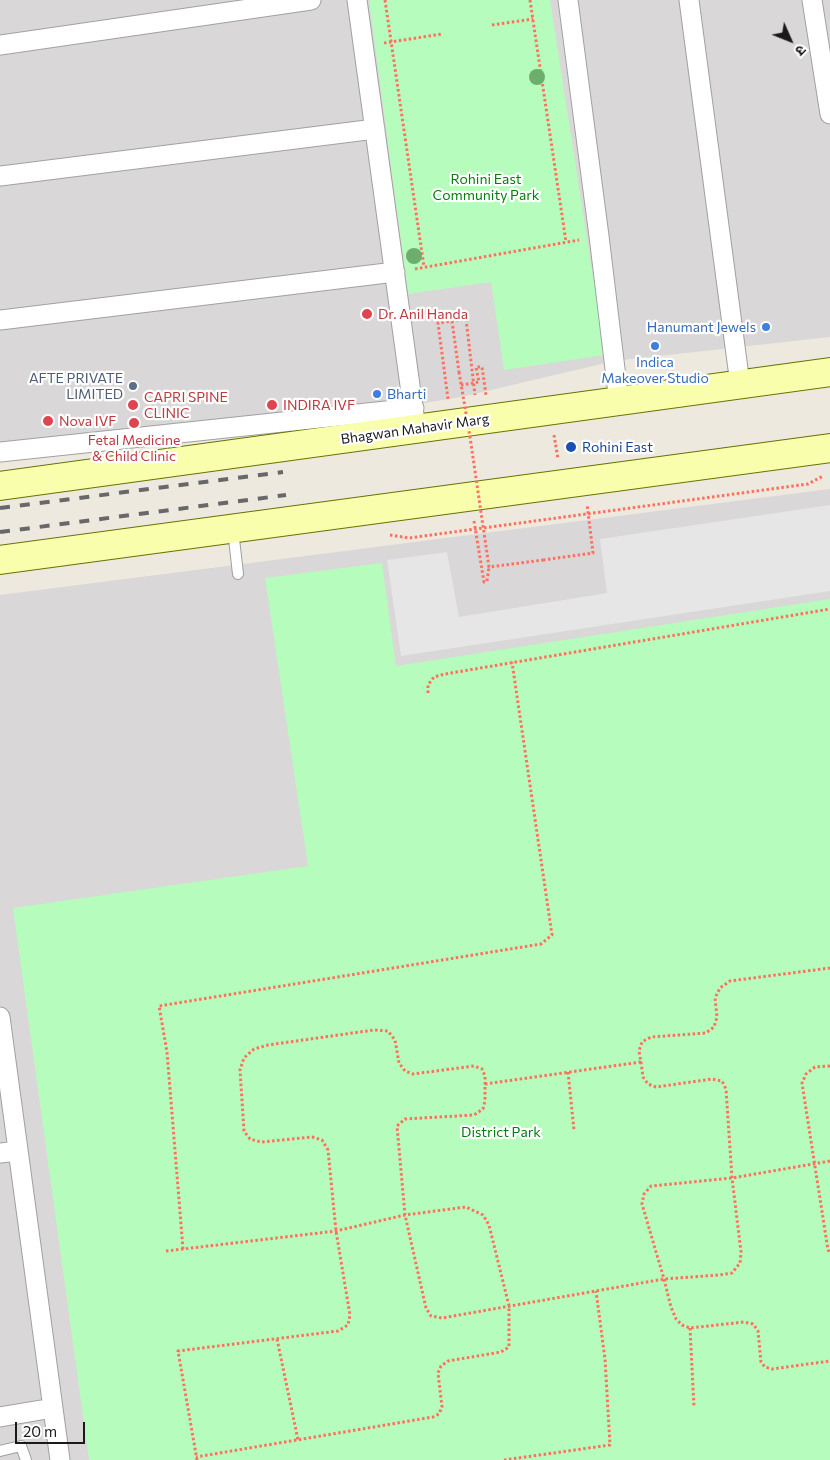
<!DOCTYPE html>
<meta charset="utf-8">
<style>
body{margin:0}
#map{position:relative;width:830px;height:1460px;overflow:hidden;background:#ede9df;font-family:Commissioner,"Noto Sans Devanagari",sans-serif}
canvas{display:block}
.north{position:absolute;left:765px;top:15px;width:50px;height:50px;-webkit-text-stroke:4px #fff;paint-order:stroke;rotate:134deg;font-size:14px;font-weight:700;line-height:20px;text-align:center;color:#1a1a1a}
.north::after{content:'';display:block;margin:auto;width:18px;height:22px;background:#1a1a1a;clip-path:polygon(50% 0,100% 100%,50% 72%,0 100%)}
.scale{position:absolute;left:15px;top:1422px;width:70px;height:22px;box-sizing:border-box;border:2px solid #1a1a1a;border-top:0;padding-left:6px;font-size:15px;line-height:18px;white-space:nowrap;color:#1a1a1a;-webkit-text-stroke:4px #fff;paint-order:stroke}
</style>
<div id="map">
<canvas width="830" height="1460"></canvas>
<div class="north">उ</div>
<div class="scale">20 m</div>
</div>
<script>
const ctx = document.querySelector('canvas').getContext('2d');
ctx.lineJoin = 'round';
function paint(path, color) { ctx.fillStyle = color; ctx.fill(path, 'evenodd'); }
const poly = rows => new Path2D(rows.map(r => 'M' + r).join(''));
function stroke(path, color, width, dash) { ctx.strokeStyle = color; ctx.lineWidth = width; ctx.lineCap = dash ? 'butt' : 'round'; ctx.setLineDash(dash || []); ctx.stroke(path); }
function drawText(font, color, halo, rows, align = 'center') {
  ctx.font = font + ' Commissioner,sans-serif'; ctx.lineWidth = 4.5; ctx.setLineDash([]); ctx.textBaseline = 'middle'; ctx.strokeStyle = halo; ctx.fillStyle = color; for (const [text, x, y, turn = 0] of rows) {
    ctx.save(); ctx.translate(x, y); ctx.rotate((+turn || 0) * Math.PI / 180); ctx.textAlign = isNaN(turn) ? turn : align; if (halo) ctx.strokeText(text, 0, 0); ctx.fillText(text, 0, 0); ctx.restore();
  }
}
paint(poly([
 [0,0,830,0,830,337,614,361,461,397,424,403,0,457],
 [830,489,830,1460,0,1460,0,595]
]), '#d9d7d7');
paint(poly([
 [369,0,550,0,605,355,504,370,491,282,408,294],
 [382,563,396,666,830,599,830,1460,89,1460,13,908,308,866,265,578]
]), '#b6fdbd');
paint(poly([
 [830,505,830,591,401,656,387,560,447,552,459,617,607,593,600,539]
]), '#e6e6e6');
const lane = poly([
 [233,530,238,574],
 [0,1451,21,1446,26,1460]
]);
const street = poly([
 [357,0,416,429],
 [568,0,599,236,619,402],
 [689,0,740,384],
 [812,0,830,114],
 [0,45,311,0],
 [0,176,375,129],
 [0,320,395,272],
 [0,452,414,408],
 [0,1017,60,1460],
 [0,1153,18,1151],
 [0,1417,53,1408]
]);
const secondary = poly([
 [0,486,830,372],
 [0,560,830,448]
]);
stroke(lane, '#a1a1a1', 12);
stroke(street, '#a1a1a1', 21);
stroke(secondary, '#657300', 30);
stroke(poly([
 [385,0,424,267],
 [530,0,566,242],
 [492,25,533,19],
 [384,43,442,34],
 [415,269,579,240],
 [452,321,459,372],
 [461,385,479,382,476,367,482,367,486,395],
 [448,399,438,323,466,319,475,395],
 [554,435,558,459],
 [474,521,484,582,487,581],
 [390,535,409,538,808,484,823,476],
 [543,560,593,553,587,504],
 [487,581,489,567],
 [428,693,428,685,434,677,445,674,830,609],
 [830,1066,815,1067,806,1074,802,1083,828,1250,830,1252],
 [568,1072,574,1130],
 [485,1084,641,1062],
 [830,1161,732,1178,651,1186,644,1194,642,1204,664,1279,671,1307,676,1319,682,1325,690,1328,744,1322,753,1324,758,1331,761,1362,765,1367,772,1369,830,1361],
 [183,1249,167,1052,159,1006,541,944,552,935,512,662],
 [166,1251,336,1231,405,1215,466,1207,483,1215,489,1225,509,1306,509,1347,501,1352,448,1361,441,1366,438,1373,442,1407,439,1414,433,1417,196,1457],
 [690,1328,694,1407],
 [277,1339,298,1440],
 [197,1460,178,1351,338,1331,348,1325,350,1315,336,1231,328,1150,322,1140,312,1137,261,1142,250,1139,244,1131,240,1070,244,1058,254,1049,268,1045,374,1030,388,1031,395,1040,399,1063,405,1071,413,1074,474,1066,482,1069,485,1076,485,1101,483,1109,474,1115,405,1119,397,1126,405,1215,426,1308,431,1316,442,1318,664,1279,719,1275,732,1273,740,1263,741,1252,732,1178,726,1089,722,1081,712,1079,656,1087,648,1084,643,1077,641,1062,639,1051,642,1042,651,1037,706,1033,714,1027,717,1017,715,998,720,988,730,981,830,968],
 [504,1460,610,1445,605,1359,596,1291]
]), '#ff705e', 3, [2.5, 2.5]);
stroke(lane, '#fff', 10);
stroke(street, '#fff', 19);
stroke(secondary, '#f9feac', 28);
stroke(poly([
 [0,508,283,472],
 [0,532,286,495]
]), '#686868', 4, [10, 10]);
stroke(poly([
 [459,372,470,437,489,567,543,560]
]), '#ff705e', 3, [2.5, 2.5]);
ctx.fillStyle = '#6dae6d';
for (const [x, y] of [
 [537,77],
 [414,256]
]) { ctx.beginPath(); ctx.arc(x, y, 8, 0, 2 * Math.PI); ctx.fill(); }
for (const [x, y, r, color] of [
 [367,314,6,"#e0444e"],
 [766,327,5,"#3f7fe0"],
 [655,346,5,"#3f7fe0"],
 [133,386,5,"#5c6f8a"],
 [377,394,5,"#3f7fe0"],
 [133,405,6,"#e0444e"],
 [272,405,6,"#e0444e"],
 [48,421,6,"#e0444e"],
 [134,423,6,"#e0444e"],
 [571,447,6,"#1a4fb4"]
]) { const dot = new Path2D(); dot.arc(x, y, r, 0, 2 * Math.PI); ctx.fillStyle = color; ctx.fill(dot); stroke(dot, '#fff', 2); }
drawText('14px', '#047d0f', '#fff', [
 ["Rohini East",486,179],
 ["Community Park",486,195],
 ["District Park",501,1132]
]);
drawText('14px', '#be3a42', '#fff', [
 ["Dr. Anil Handa",378,314],
 ["CAPRI SPINE",144,397],
 ["CLINIC",144,413],
 ["INDIRA IVF",283,405],
 ["Nova IVF",59,421],
 ["Fetal Medicine",134,440,"center"],
 ["& Child Clinic",134,456,"center"]
], 'left');
drawText('14px', '#366cbe', '#fff', [
 ["Hanumant Jewels",756,327],
 ["Indica",655,362,"center"],
 ["Makeover Studio",655,378,"center"],
 ["Bharti",387,394,"left"]
], 'right');
drawText('14px', '#4e5e75', '#fff', [
 ["AFTE PRIVATE",123,378],
 ["LIMITED",123,394]
], 'right');
drawText('14px', '#1a1a1a', '#fff', [
 ["Bhagwan Mahavir Marg",415,429,-8]
]);
drawText('14px', '#164399', '#fff', [
 ["Rohini East",582,447]
], 'left');
</script>
